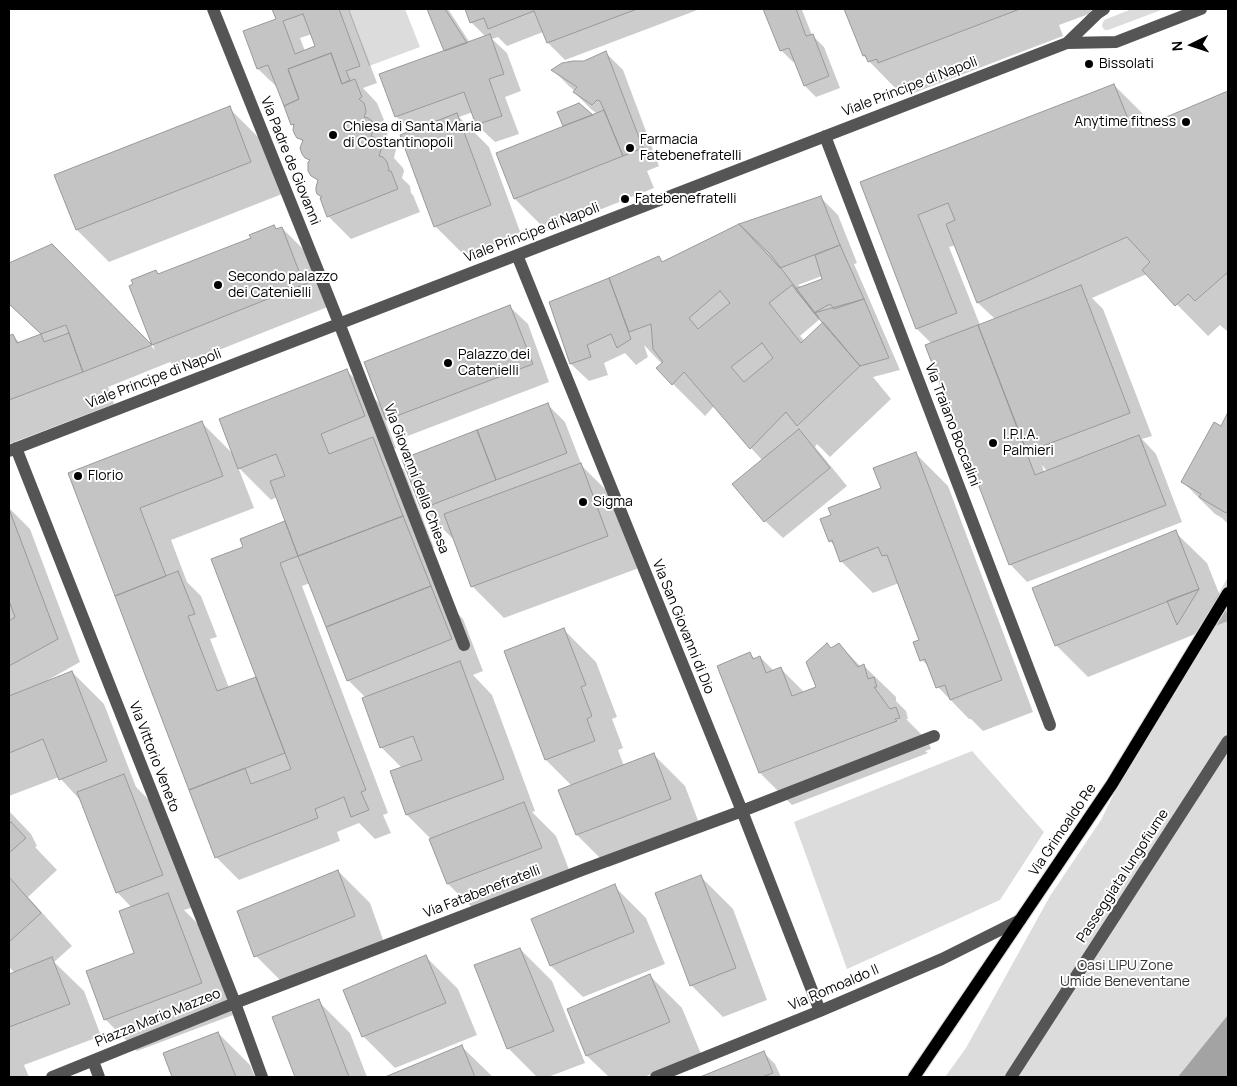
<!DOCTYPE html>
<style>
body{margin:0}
#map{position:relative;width:1237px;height:1086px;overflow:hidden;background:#fff;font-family:Manrope,sans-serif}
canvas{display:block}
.frame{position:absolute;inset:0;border:10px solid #000;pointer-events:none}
.north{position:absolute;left:1167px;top:20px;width:50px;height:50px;-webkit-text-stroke:4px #fff;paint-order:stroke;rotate:266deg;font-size:14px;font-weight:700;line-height:20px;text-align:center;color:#000}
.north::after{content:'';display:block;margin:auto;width:18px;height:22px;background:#000;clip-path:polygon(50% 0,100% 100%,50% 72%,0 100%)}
</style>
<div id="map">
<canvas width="1237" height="1086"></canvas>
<div class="frame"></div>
<div class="north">N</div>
</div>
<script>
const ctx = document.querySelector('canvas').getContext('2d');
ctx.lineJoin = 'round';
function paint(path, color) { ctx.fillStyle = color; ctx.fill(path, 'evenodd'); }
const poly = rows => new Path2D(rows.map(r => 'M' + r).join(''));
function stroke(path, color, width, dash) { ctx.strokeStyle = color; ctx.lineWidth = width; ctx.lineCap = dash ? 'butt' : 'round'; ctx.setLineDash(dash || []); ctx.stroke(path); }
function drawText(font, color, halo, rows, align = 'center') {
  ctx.font = font + ' Manrope,sans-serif'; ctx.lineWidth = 4; ctx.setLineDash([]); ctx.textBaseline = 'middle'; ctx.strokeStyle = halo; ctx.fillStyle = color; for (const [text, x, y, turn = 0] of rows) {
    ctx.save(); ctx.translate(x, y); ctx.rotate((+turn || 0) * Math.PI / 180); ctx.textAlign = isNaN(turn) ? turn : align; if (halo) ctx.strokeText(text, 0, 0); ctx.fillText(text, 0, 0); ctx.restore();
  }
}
paint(poly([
 [348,9,405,9,420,47,369,66],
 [1132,9,1164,9,1108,30,1105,30,1103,28,1102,25,1104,20],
 [1228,577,1228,1077,945,1077,966,1048,1050,896,1101,820,1175,670],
 [972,751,1044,832,1000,900,847,969,794,822]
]), '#dcdcdc');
paint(poly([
 [1228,1015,1228,1077,1178,1077]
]), '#a3a3a3');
paint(poly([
 [273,9,349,9,377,83,363,88,377,103,384,120,381,122,387,127,388,130,387,138,394,145,396,149,394,158,403,168,404,171,402,178,410,186,411,193,413,195,420,212,351,239,328,216,319,182,312,175,310,162,306,157,303,142,298,137,277,86,276,86,258,69,245,32,277,20],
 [312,34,317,47,305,51,300,38],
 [428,9,448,9,470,43,486,37,471,22,466,9,700,9,565,60,548,43,543,32,507,46,498,37,492,39,507,53,521,91,505,97,519,134,495,142,477,125,473,112,459,117,489,147,522,237,467,258,435,226,411,132,396,116,445,50],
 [765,9,801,9,802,10,812,35,824,47,840,88,816,97,805,86,795,61,793,62,781,50],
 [846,9,1092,9,1089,14,1059,25,1063,36,911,94,908,91,901,94,864,56],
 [606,53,623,70,659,166,647,171,654,188,547,231,515,199,497,154,565,127,559,113,592,116,598,114,592,110,574,92,575,91,570,87,553,70,584,62],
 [1114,85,1146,117,1149,126,1228,92,1228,332,1220,325,1208,336,1147,274,1092,298,1103,309,1152,436,1142,439,1156,454,1182,522,1027,582,1010,564,932,344,917,329,862,182],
 [956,245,978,303,995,319,980,325,949,247],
 [1042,465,1047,471,1044,472],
 [229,108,261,140,282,194,109,262,77,230,56,176],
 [820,197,838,215,857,263,854,264,900,370,873,377,891,399,830,457,817,444,815,447,847,486,783,538,765,521,734,484,763,461,751,448,714,406,705,416,673,384,662,364,644,345,648,357,636,365,625,353,604,363,608,375,589,381,571,364,550,303,658,258,664,263],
 [822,276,824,280,802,288,798,285],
 [821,318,827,329,805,341,800,336],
 [274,226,277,230,282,228,305,251,330,306,176,367,170,362,108,387,114,404,9,444,9,337,13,336,20,343,42,335,9,303,9,264,52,245,155,350,131,286,156,271,159,275,252,238],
 [510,307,528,324,549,382,405,437,384,417,396,448,386,452,404,470,434,548,427,551,448,604,463,619,483,671,473,675,492,695,535,811,532,812,556,836,573,880,480,915,448,884,430,838,407,815,402,768,381,747,366,698,348,680,310,583,302,586,388,813,383,815,391,833,375,839,359,823,337,832,340,841,239,880,216,857,69,473,201,422,234,455,347,371,382,406],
 [238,467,271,500,277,497,287,522,245,548,257,678,229,688,210,639,217,637,201,596,187,582,171,540,254,508],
 [547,404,565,422,582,466,613,497,639,568,504,618,472,586,454,540,422,508],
 [1228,415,1228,524,1222,518,1215,514,1183,482,1222,428],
 [916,454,948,486,1033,712,983,731,971,719,969,719,938,687,931,669,922,660,921,641,899,583,873,593,841,561,836,547,830,541,882,489],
 [9,508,30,529,80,662,48,680,49,681,72,672,104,704,136,787,156,807,194,907,184,910,200,926,233,1015,137,1051,105,1019,136,954,132,908,117,892,82,802,59,777,9,796],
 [1175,532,1207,563,1228,616,1228,621,1088,677,1056,645],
 [564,630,596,662,617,717,612,719,623,748,618,750,624,766,653,754,685,786,702,831,609,867,577,835,572,786,546,760],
 [827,644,832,649,839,644,861,667,864,666,896,697,896,701,906,711,908,719,906,719,928,741,931,749,925,751,928,753,792,805,760,773,719,667,750,654,755,659,760,657,774,671,781,669,805,693,818,687],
 [9,811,31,834,37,846,35,847,57,870,28,897,72,946,54,962,84,991,101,1036,24,1065,29,1077,9,1077,9,975,15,973,9,967],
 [338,871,370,903,386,948,288,988,256,956],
 [701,877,733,909,767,1000,723,1017,691,985],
 [614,886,646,918,665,964,583,997,551,966,533,920],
 [520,949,552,981,585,1063,548,1077,537,1077,508,1048],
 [426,957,458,989,477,1035,395,1068,363,1036],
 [650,976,682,1008,701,1054,644,1077,609,1077,587,1056,569,1010],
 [318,1001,350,1033,367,1077,297,1077,274,1018],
 [218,1033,250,1065,255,1077,173,1077,164,1054],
 [462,1047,493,1077,388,1077],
 [763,1052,775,1064,781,1077,703,1077]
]), '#0003');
const building = poly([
 [272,9,339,9,360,66,346,71,350,80,342,84,331,53,288,69,299,99,284,106,268,65,257,69,243,31,276,19,272,9],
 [303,14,315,46,295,54,283,21,303,14],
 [427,9,445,9,467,43,444,51,427,9],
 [465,9,637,9,547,43,534,11,488,29,484,18,470,23,465,9],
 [763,9,796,9,806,36,813,34,829,76,804,86,789,48,780,51,763,9],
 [844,9,1020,9,878,63,877,59,868,62,865,55,863,56,844,9],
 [490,34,504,74,489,79,502,116,476,125,464,92,395,117,379,74,490,34],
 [606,51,643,148,623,156,604,110,600,101,597,100,592,105,573,92,577,87,551,70,562,63,573,61,584,61,606,51],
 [331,53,342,84,355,79,362,97,359,99,364,103,365,106,366,112,364,117,368,118,372,121,373,125,373,131,371,136,375,138,381,143,382,147,379,156,383,157,387,162,389,169,388,171,391,171,398,189,327,217,320,198,322,197,317,194,316,191,316,187,318,180,311,176,308,171,308,162,310,160,305,158,302,154,300,148,303,140,297,138,295,135,293,130,294,124,291,125,284,106,299,99,288,69,331,53],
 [1114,84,1131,126,1135,127,1145,126,1228,91,1228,272,1195,301,1188,294,1175,306,1142,270,1150,262,1127,237,977,303,946,224,955,220,948,203,918,215,957,313,916,329,860,182,1114,84],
 [579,103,593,115,563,126,557,112,579,103],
 [230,106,251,162,76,230,54,175,230,106],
 [604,110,623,156,514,199,496,153,604,110],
 [457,113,491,205,434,227,400,135,457,113],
 [821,196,840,245,780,268,739,224,821,196],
 [739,224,770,254,819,318,792,285,769,303,801,343,823,322,860,366,797,426,786,412,750,449,684,372,672,385,656,368,663,362,653,349,651,324,629,332,609,278,659,256,662,262,739,224],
 [720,291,730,303,698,329,689,318,720,291],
 [762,343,773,358,744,382,731,367,762,343],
 [274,225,276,229,282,227,300,274,304,272,308,283,152,345,129,286,133,284,131,280,156,270,158,274,251,238,249,235,274,225],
 [52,244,152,345,83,372,66,325,41,334,9,304,9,263,52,244],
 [840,245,864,299,834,309,830,304,814,313,795,289,822,279,815,255,840,245],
 [609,278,631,339,617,348,611,334,587,345,591,357,570,364,549,302,609,278],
 [1081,285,1130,413,1027,452,978,325,1081,285],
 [864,299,889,358,860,366,814,313,864,299],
 [510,305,533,364,386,420,364,362,510,305],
 [978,325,1035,475,1139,435,1166,505,1009,565,925,345,978,325],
 [69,333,83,372,9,400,9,336,13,334,17,343,41,334,44,342,69,333],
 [347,369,365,416,321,434,329,454,373,437,403,516,298,556,270,481,285,476,276,454,238,469,219,419,347,369],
 [548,403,567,453,496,480,477,430,548,403],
 [1228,412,1228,510,1226,513,1199,497,1201,494,1181,482,1214,422,1221,426,1228,412],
 [202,421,223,476,140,508,166,576,115,596,68,473,202,421],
 [799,429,830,468,764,522,732,484,799,429],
 [477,430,496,480,421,509,402,459,477,430],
 [916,452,1002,680,950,700,945,685,936,688,925,659,920,661,913,642,919,640,887,555,882,556,878,547,840,562,832,540,829,542,820,519,831,515,828,508,881,488,873,468,916,452],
 [581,463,608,536,471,587,444,514,581,463],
 [9,509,58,639,9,666,9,621,15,617,9,601,9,509],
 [403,516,431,586,326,627,298,556,403,516],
 [285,521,298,556,280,563,366,790,361,792,369,810,351,817,344,797,315,809,318,818,215,858,189,790,245,768,251,784,291,769,211,559,243,547,240,539,285,521],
 [1176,530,1199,589,1055,646,1032,588,1176,530],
 [178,571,195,614,188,616,217,691,256,677,285,753,189,790,115,596,178,571],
 [431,586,452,639,347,681,326,627,431,586],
 [1199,589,1177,625,1167,601,1199,589],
 [564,628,586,685,581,687,592,716,587,719,595,741,545,760,504,651,564,628],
 [827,643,831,648,839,643,858,667,864,664,868,679,874,677,877,687,874,687,890,709,896,707,900,718,895,719,897,721,759,773,717,666,750,652,753,659,760,656,766,673,781,667,792,696,816,687,806,662,827,643],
 [460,661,504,779,406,815,390,771,422,760,413,736,380,748,362,698,460,661],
 [72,671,107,761,59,780,43,739,9,753,9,696,72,671],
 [654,753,671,799,576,835,558,790,654,753],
 [124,774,163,875,116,893,77,792,124,774],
 [524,802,542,848,447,884,429,839,524,802],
 [11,822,26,838,9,853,9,824,11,822],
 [338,870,355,916,254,957,237,911,338,870],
 [701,875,736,968,690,986,655,893,701,875],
 [9,877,41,913,9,942,9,877],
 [615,884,634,932,550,966,531,919,615,884],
 [168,893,202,983,104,1020,86,971,134,953,119,911,168,893],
 [520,948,554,1031,507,1049,474,965,520,948],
 [426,955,446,1003,362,1037,343,990,426,955],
 [52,957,70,1004,9,1027,9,974,52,957],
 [650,974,670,1022,586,1056,567,1009,650,974],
 [319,999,349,1077,295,1077,272,1017,319,999],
 [218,1032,236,1077,172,1077,163,1053,218,1032],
 [462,1045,475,1077,385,1077,462,1045],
 [764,1051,773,1073,762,1077,700,1077,764,1051]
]);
paint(building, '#c4c4c4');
stroke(building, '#999', 1);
const major = poly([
 [914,1077,1112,784,1228,593]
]);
stroke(major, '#dbdbdb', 14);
stroke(poly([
 [213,9,339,323,464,645],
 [1067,43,1098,13,1104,9],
 [825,136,1050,725],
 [517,255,742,811,820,1011],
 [16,448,235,1003,262,1077],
 [9,451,1067,43,1116,42,1201,9],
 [93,1061,99,1077],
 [52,1077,235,1003,585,869,742,811,934,736],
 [656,1077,820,1011,942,959,1020,920],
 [1011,1077,1228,741]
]), '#555', 12);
stroke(major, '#000', 12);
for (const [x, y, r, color] of [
 [1089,64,5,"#000"],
 [1186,122,5,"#000"],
 [333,135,5,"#000"],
 [630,148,5,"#000"],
 [625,199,5,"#000"],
 [218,285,5,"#000"],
 [448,363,5,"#000"],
 [993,443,5,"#000"],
 [78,476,5,"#000"],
 [583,502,5,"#000"]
]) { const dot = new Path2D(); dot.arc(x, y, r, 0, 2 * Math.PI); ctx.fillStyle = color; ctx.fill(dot); stroke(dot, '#fff', 2); }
drawText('14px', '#000', '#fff', [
 ["Bissolati",1099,64],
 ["Anytime fitness",1176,122,"right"],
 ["Chiesa di Santa Maria",343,127],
 ["di Costantinopoli",343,143],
 ["Farmacia",640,140],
 ["Fatebenefratelli",640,156],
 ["Fatebenefratelli",635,199],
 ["Secondo palazzo",228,277],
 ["dei Catenielli",228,293],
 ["Palazzo dei",458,355],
 ["Catenielli",458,371],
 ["I.P.I.A.",1003,435],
 ["Palmieri",1003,451],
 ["Florio",88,476],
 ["Sigma",593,502]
], 'left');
drawText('14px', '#000', '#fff', [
 ["Viale Principe di Napoli",910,87,-21],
 ["Via Padre de Giovanni",290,161,68],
 ["Viale Principe di Napoli",532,233,-21],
 ["Viale Principe di Napoli",154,379,-21],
 ["Via Traiano Boccalini",952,425,69],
 ["Via Giovanni della Chiesa",416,479,69],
 ["Via San Giovanni di Dio",683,627,68],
 ["Via Vittorio Veneto",154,757,69],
 ["Via Grimoaldo Re",1063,830,-56],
 ["Passeggiata lungofiume",1123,876,-57],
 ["Via Fatabenefratelli",482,892,-21],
 ["Via Romoaldo II",834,988,-23],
 ["Piazza Mario Mazzeo",158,1018,-22]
]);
drawText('14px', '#333', '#fff', [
 ["Oasi LIPU Zone",1125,966],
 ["Umide Beneventane",1125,982]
]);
</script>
